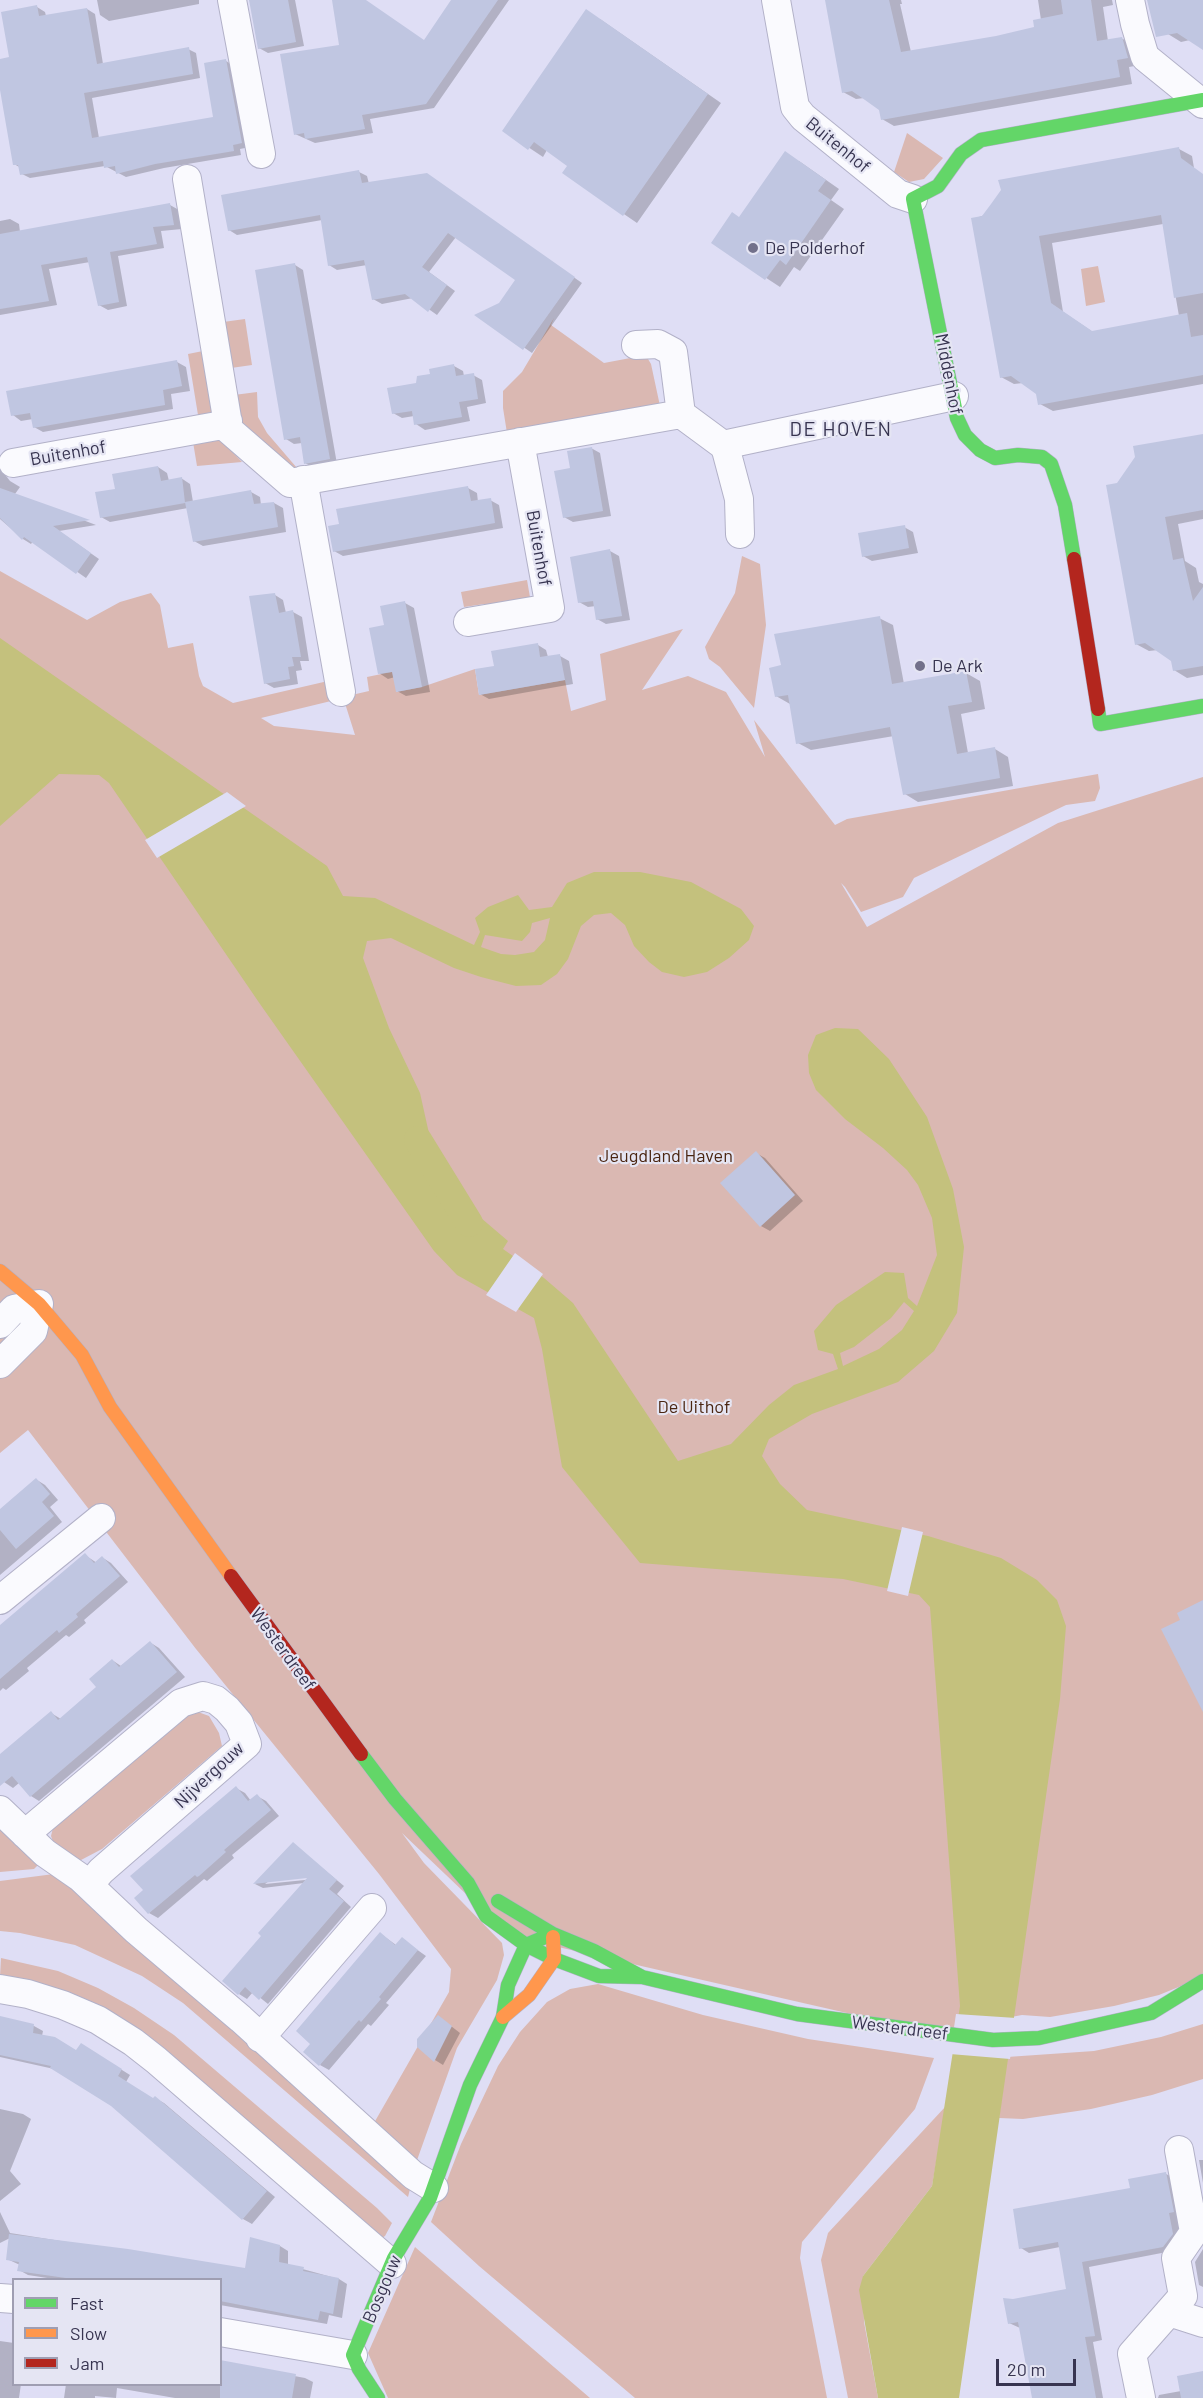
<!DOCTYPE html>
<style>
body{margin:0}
#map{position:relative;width:1203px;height:2398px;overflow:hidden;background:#dfdef5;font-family:Barlow,sans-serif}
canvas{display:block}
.legend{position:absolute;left:12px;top:2278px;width:210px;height:108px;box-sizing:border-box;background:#e5e5f3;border:2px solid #9f9eb2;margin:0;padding:8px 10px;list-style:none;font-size:18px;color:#373450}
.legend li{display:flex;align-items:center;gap:12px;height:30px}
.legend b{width:30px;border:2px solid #9f9eb2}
.scale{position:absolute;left:996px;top:2359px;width:80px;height:27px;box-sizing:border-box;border:3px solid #373450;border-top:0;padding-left:8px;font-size:18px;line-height:21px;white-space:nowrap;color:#373450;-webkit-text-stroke:4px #e5e5f3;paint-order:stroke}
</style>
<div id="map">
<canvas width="1203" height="2398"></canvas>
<ul class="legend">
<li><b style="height:8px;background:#63d668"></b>Fast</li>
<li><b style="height:8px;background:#ff974d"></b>Slow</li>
<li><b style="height:8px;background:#b3261e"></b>Jam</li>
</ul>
<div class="scale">20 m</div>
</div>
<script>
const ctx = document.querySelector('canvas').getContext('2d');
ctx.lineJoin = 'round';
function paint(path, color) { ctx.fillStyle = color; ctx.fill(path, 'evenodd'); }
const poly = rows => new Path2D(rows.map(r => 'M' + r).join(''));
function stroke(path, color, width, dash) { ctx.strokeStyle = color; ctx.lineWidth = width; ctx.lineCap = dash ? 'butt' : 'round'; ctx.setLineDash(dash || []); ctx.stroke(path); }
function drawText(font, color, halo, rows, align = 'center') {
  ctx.font = font + ' Barlow,sans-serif'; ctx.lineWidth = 4.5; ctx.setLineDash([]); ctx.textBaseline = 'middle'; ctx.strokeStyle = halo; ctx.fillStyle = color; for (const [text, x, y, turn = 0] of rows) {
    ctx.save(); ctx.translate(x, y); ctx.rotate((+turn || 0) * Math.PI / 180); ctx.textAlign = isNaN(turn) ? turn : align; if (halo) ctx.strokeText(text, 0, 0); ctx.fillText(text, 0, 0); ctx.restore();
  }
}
paint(poly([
 [907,133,943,158,924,179,909,182,894,172],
 [1098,266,1105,302,1086,306,1081,269],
 [554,318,551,325,604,363,641,356,648,359,651,364,660,406,507,433,503,408,503,391,522,372],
 [245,319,252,365,231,368,223,322],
 [203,351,213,412,198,415,188,354],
 [257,392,258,417,267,433,297,468,296,472,241,421,234,395],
 [215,437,227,446,242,462,197,466,193,442],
 [742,556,760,564,766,625,754,708,720,667,709,659,705,647,735,593],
 [0,571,87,620,120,602,151,593,160,605,168,648,193,643,199,676,203,686,233,703,328,681,331,701,261,718,274,726,355,735,343,697,369,691,367,677,396,671,396,692,422,687,475,669,479,695,565,680,571,711,606,700,600,654,683,629,642,690,688,676,726,692,765,757,754,720,835,825,847,819,1098,774,1100,788,1095,801,1066,805,914,878,903,897,861,912,845,887,841,883,867,927,1058,823,1203,777,1203,1977,1159,1995,1114,2006,1050,2017,1022,2015,930,2032,510,1936,402,1833,424,1863,502,1943,504,1955,497,1980,457,2048,416,2163,374,2123,449,1992,451,1969,379,1874,196,1649,28,1430,0,1453],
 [527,580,531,603,485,611,484,604,464,607,461,592],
 [198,1712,209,1716,219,1733,222,1746,102,1849,81,1860,68,1859,57,1852,51,1836,53,1828,188,1715],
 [2,1829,38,1865,34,1869,0,1872,0,1831],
 [54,1874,226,2018,410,2189,408,2197,183,2003,142,1976,75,1945,20,1933,0,1931,0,1881],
 [1,1958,58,1971,98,1988,134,2008,174,2035,377,2208,392,2223,385,2236,379,2240,147,2037,0,1977],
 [598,1984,703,2015,808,2039,934,2058,915,2109,802,2242,800,2258,827,2398,635,2398,479,2266,431,2222,461,2144,498,2066,520,2032,547,2002,570,1989],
 [1203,2024,1203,2079,1152,2095,1091,2109,1023,2119,999,2118,1007,2057,1094,2051,1161,2037],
 [946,2106,932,2186,863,2276,864,2322,878,2398,848,2398,821,2260,828,2233],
 [415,2247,505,2325,590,2398,388,2398,368,2353]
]), '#dab8b2');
paint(poly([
 [0,638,327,866,343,896,375,898,474,945,480,932,475,918,488,907,518,895,529,910,552,907,567,883,594,872,640,872,691,882,741,909,754,926,749,940,729,958,707,972,684,977,662,972,649,962,634,946,625,925,611,913,594,915,581,926,568,959,557,974,541,985,516,986,481,977,454,968,391,938,367,941,363,958,389,1028,420,1093,440,1183,508,1241,503,1249,544,1278,573,1303,678,1461,731,1444,769,1405,794,1385,838,1369,833,1354,818,1350,814,1331,836,1305,885,1272,904,1273,908,1298,917,1306,937,1255,932,1218,918,1185,907,1170,883,1148,845,1119,816,1090,809,1073,808,1055,816,1035,835,1028,858,1029,889,1059,927,1117,953,1189,964,1247,957,1313,934,1351,898,1382,812,1414,769,1439,762,1456,780,1484,807,1510,928,1536,1001,1558,1037,1580,1057,1600,1066,1626,1060,1699,959,2398,878,2398,859,2290,863,2276,932,2186,960,2006,930,1607,919,1595,843,1579,640,1563,562,1467,542,1349,534,1318,457,1275,434,1251,260,1004,109,783,99,775,59,774,0,826],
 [550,918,545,940,534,952,515,955,501,954,481,947,485,935,522,941,530,932,532,923],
 [904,1302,914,1311,902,1330,879,1349,843,1366,840,1353,854,1347,872,1333,891,1318]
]), '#c4c17d');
paint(poly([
 [227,792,246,806,157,858,145,840],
 [515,1253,543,1274,516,1312,486,1295],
 [902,1527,923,1532,908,1596,887,1591],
 [956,2014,1016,2018,1010,2059,950,2054]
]), '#dfdef5');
paint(poly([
 [97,0,199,0,199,4,109,21,100,15],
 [251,0,295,0,304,46,268,53,259,48],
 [454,0,509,0,434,108,370,119,373,133,315,143,295,134,425,42],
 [827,0,901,0,902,4,900,4,911,52,997,37,1036,28,1041,20,1038,0,1112,0,1113,5,1103,7,1108,41,1121,38,1134,45,1140,65,1129,67,1132,84,894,126,882,119,880,109,864,98,856,99,843,92],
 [1162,0,1203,0,1203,49,1190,40,1181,42,1168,34],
 [37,7,45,12,46,16,87,9,95,14,103,64,188,49,196,53,200,78,92,98,99,138,214,118,226,61,234,66,250,147,240,149,241,155,164,168,126,177,105,166,30,178,22,174,21,168,14,164,0,83,0,61,11,58],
 [600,19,721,103,637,223,564,173,569,165,547,150,543,157,504,131],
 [1179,149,1192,156,1196,180,1203,179,1203,384,1053,411,1040,404,1038,393,1023,383,1014,384,1001,377,973,219],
 [1163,224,1179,316,1093,332,1063,312,1052,243],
 [799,161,839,189,831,200,844,209,800,271,794,267,780,287,713,243],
 [359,172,367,176,369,184,435,180,582,283,532,353,477,315,500,304,517,280,456,237,429,272,455,291,437,315,413,298,382,304,373,299,367,265,337,270,329,265,322,220,237,235,229,230],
 [170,205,179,210,182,229,161,231,164,248,118,256,127,306,108,310,99,305,90,262,49,269,57,305,0,315,0,221,10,219,19,224,20,232],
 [295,265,303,270,337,464,314,468,305,463,302,443,294,444,286,439],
 [177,362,186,367,190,391,171,394,173,409,43,432,34,427,33,419,21,421,13,415],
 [454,366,463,371,464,376,473,375,482,380,486,403,467,407,470,421,425,430,416,424,414,416,402,418,393,413,417,385,431,375],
 [1203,435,1203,519,1178,524,1185,561,1196,568,1199,582,1203,584,1203,675,1187,678,1174,670,1172,660,1158,650,1149,651,1136,644,1118,484],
 [591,448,600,453,611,516,573,522,564,517,572,470],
 [158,467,167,473,169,481,181,478,190,484,193,502,251,492,260,497,261,505,274,503,283,508,286,532,203,546,194,541,188,508,110,522,101,517,116,490],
 [0,468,10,481,20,487,15,494,96,525,59,531,99,559,86,578,33,541,31,544,23,539,0,519],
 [468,488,477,493,478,502,490,500,499,505,503,528,343,556,334,551],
 [904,527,913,532,918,553,872,561,863,556],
 [610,551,619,556,630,620,606,624,597,619,596,606,588,607,579,602],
 [275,595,283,600,286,613,293,612,302,617,309,661,300,661,302,670,296,671,298,684,274,688,265,683],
 [405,603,414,608,430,692,406,696,397,691,395,677,388,679,379,673,386,626],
 [879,618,893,625,904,684,966,673,980,681,985,709,961,714,968,753,995,749,1008,757,1013,786,918,802,905,794,894,736,811,750,798,743,790,704,776,696,783,666],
 [538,645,546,650,548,657,560,656,569,661,573,684,489,699,480,694,496,667],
 [756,1153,765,1158,803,1201,770,1231,761,1226],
 [37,1480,45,1485,58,1500,50,1507,62,1522,0,1575,0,1511],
 [85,1555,97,1563,103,1558,111,1563,128,1582,84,1620,86,1623,69,1637,66,1635,27,1668,29,1671,6,1690,3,1688,0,1691,0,1627],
 [151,1643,159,1648,185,1677,39,1801,31,1796,19,1783,13,1788,4,1782,0,1777,0,1756,51,1713,61,1719,98,1687,112,1660,121,1666],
 [236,1788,245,1793,251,1801,257,1796,266,1801,279,1816,232,1855,234,1858,207,1881,204,1879,158,1918,149,1913],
 [293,1844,344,1886,337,1894,351,1907,268,2004,253,1992,247,1999,239,1994,304,1883,263,1888,255,1884],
 [314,1876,315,1879,265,1884,269,1881],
 [381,1934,396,1945,402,1939,426,1956,386,2003,389,2005,371,2026,368,2024,329,2070,320,2065],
 [438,2016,460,2033,443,2065,435,2060],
 [0,2018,34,2026,43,2031,42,2036,77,2052,90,2050,130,2075,126,2082,153,2100,155,2098,164,2103,275,2197,252,2224,243,2219,112,2105,54,2069,0,2057],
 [0,2109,23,2114,31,2119,10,2171,21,2184,0,2201],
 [1199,2160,1203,2160,1203,2183],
 [1166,2174,1174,2178,1184,2233,1172,2251,1089,2267,1102,2340,1093,2342,1103,2398,1033,2398,1020,2328,1009,2323,1013,2301,1068,2290,1060,2247,1029,2253,1021,2248],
 [0,2212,10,2233,246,2270,280,2246,288,2251,288,2265,339,2279,347,2284,342,2318,329,2315,327,2324,220,2305,220,2280,60,2280,28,2275,19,2270,20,2265,7,2259,10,2238,0,2243],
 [1203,2249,1203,2287,1199,2285,1195,2262],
 [0,2341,14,2343,14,2384,21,2384,19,2398,0,2398],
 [220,2362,305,2378,313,2382,310,2398,175,2398,117,2388,116,2398,95,2396,95,2398,64,2398,66,2384,220,2384],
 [1203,2373,1203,2398,1158,2398,1159,2395,1181,2391]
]), '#0003');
stroke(poly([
 [418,1140,469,1223]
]), '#c4c17d', 28);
paint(poly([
 [249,0,288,0,296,42,258,49],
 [332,0,366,0,424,40,451,0,498,0,426,104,362,115,365,129,305,139,304,133,294,135,280,54,339,45],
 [825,0,889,0,901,52,996,36,1034,27,1033,20,1063,14,1061,0,1091,0,1097,41,1122,37,1128,58,1117,60,1120,77,881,120,879,110,865,100,852,91,842,93],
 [1147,0,1203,0,1203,50,1177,33,1156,37],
 [37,5,39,16,87,8,97,64,189,47,193,74,84,93,92,138,213,117,204,63,226,59,242,143,233,145,234,151,155,164,116,174,115,166,104,168,103,161,20,175,18,165,13,165,0,90,0,59,9,57,1,12],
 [586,9,708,94,623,216,562,173,567,166,534,142,528,150,502,131],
 [1179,147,1181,158,1203,174,1203,293,1174,298,1161,215,1039,236,1051,303,1092,331,1187,313,1191,337,1203,335,1203,375,1038,405,1036,394,1011,376,1000,378,971,218,982,216,991,204,1001,190,998,180],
 [785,151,826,180,818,191,831,200,786,265,780,260,765,280,711,243,732,212,739,217],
 [359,170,362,183,427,173,575,277,523,350,474,315,499,303,515,280,448,233,422,267,447,285,428,312,405,294,372,300,364,260,328,266,320,215,228,231,221,195],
 [170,203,174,225,153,227,157,244,110,252,119,302,98,306,87,257,41,265,49,301,0,309,0,234],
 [295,263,330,459,304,464,300,437,284,440,255,270],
 [177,360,182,386,163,390,165,405,33,428,30,413,11,416,6,391],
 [454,364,456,376,474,373,478,399,459,402,462,417,414,425,412,411,392,414,387,388,416,383,417,376,430,374,429,369],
 [1203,434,1203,510,1165,517,1173,560,1183,558,1193,601,1203,587,1203,666,1173,671,1171,661,1145,643,1135,645,1106,485,1117,483,1135,457,1133,446],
 [592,447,603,511,563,518,554,471,570,468,567,451],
 [158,466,161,481,182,477,185,503,100,518,95,492,115,489,112,474],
 [468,486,471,501,491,498,495,523,333,552,328,526,339,524,336,509],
 [0,488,90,520,53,526,91,553,76,574,24,537,22,540,0,518],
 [251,490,254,504,274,502,278,527,193,542,185,502],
 [905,525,909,548,862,557,858,533],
 [610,549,622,616,596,620,593,601,578,603,570,557],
 [275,593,279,613,293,610,301,657,292,657,294,666,288,667,290,679,264,684,249,596],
 [405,601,422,687,396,692,392,672,378,674,369,628,384,625,380,606],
 [880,616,892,684,966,671,972,702,948,706,957,754,995,747,1000,778,903,795,890,727,796,744,788,695,775,697,769,668,781,665,774,634],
 [538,643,540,657,560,654,565,680,479,695,475,669,494,666,491,651],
 [756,1151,795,1195,760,1227,720,1183],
 [36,1478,50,1494,42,1502,54,1516,16,1549,0,1530,0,1509],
 [85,1553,94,1563,102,1556,120,1576,76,1614,78,1617,59,1633,57,1630,0,1679,0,1625],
 [1203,1600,1203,1712,1161,1629,1180,1620,1177,1613],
 [150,1641,177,1672,30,1797,12,1776,0,1786,0,1754,51,1711,58,1720,96,1687,89,1679,112,1659,119,1667],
 [236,1786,248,1801,257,1794,271,1810,224,1850,226,1852,199,1876,197,1877,195,1875,148,1914,134,1898,143,1890,130,1876],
 [293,1842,337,1880,329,1889,344,1901,259,2000,245,1987,238,1995,222,1981,261,1936,258,1933,307,1878,253,1884],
 [380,1932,395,1945,402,1937,418,1950,379,1997,381,1999,361,2022,359,2020,319,2066,303,2052,310,2044,296,2031],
 [438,2015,452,2026,434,2062,417,2047,417,2039],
 [0,2016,34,2024,33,2033,55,2037,76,2050,81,2043,122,2069,118,2076,153,2098,155,2096,267,2191,242,2220,111,2106,50,2068,51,2066,0,2055],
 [1166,2172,1174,2212,1169,2213,1173,2234,1163,2247,1082,2262,1095,2336,1085,2337,1096,2398,1032,2398,1018,2322,1008,2324,1003,2298,1013,2299,1066,2289,1058,2242,1019,2249,1013,2209,1130,2188,1128,2179],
 [9,2234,128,2249,245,2268,250,2237,280,2245,279,2262,304,2267,303,2271,339,2278,333,2314,320,2311,318,2320,220,2301,220,2280,80,2280,17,2271,19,2262,6,2260],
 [220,2360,296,2374,292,2398,220,2398],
 [1203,2371,1203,2398,1181,2398,1177,2376]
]), '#c0c6e1');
const street = poly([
 [232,0,261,154],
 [776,0,795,107,803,117,898,194,913,199],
 [1130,0,1135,24,1145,57,1203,104],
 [187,179,229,430,290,483,681,414],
 [636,345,658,344,673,352,681,414,723,445,726,450,739,499,740,534],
 [723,445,954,396],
 [13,463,217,426,228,421],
 [303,480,341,692],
 [468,622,550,608,520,442],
 [0,1324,14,1309,39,1304,33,1331,0,1364],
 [0,1600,101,1518],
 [0,1810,45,1853,81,1878,136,1930,241,2019,413,2175,434,2188],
 [25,1834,181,1703,203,1696,216,1700,227,1709,239,1723,247,1744,101,1871,89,1885],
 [0,1989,28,1994,63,2005,98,2020,133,2042,156,2060,392,2264],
 [260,2038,372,1908],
 [0,2298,14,2299],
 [1169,2312,1203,2323],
 [220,2332,353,2355],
 [1141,2398,1132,2354,1183,2296,1176,2258,1194,2232,1179,2150]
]);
const fast = poly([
 [1074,559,1065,505,1051,464,1042,457,1018,455,995,458,980,450,965,435,957,418,913,199,938,186,961,154,981,140,1203,100],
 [1098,709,1100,724,1203,706],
 [361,1754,395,1799,468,1883,486,1916,526,1945,554,1959,599,1976,642,1977],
 [498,1901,553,1934,594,1951,642,1977,797,2014,993,2040,1039,2038,1151,2013,1203,1981],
 [378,2398,359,2369,353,2355,394,2258,430,2198,470,2085,503,2017,508,1985,526,1945,545,1937]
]);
const slow = poly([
 [0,1271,39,1304,82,1355,110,1407,231,1576],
 [503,2017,529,1995,554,1959,553,1937]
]);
const jam = poly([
 [1074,559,1098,709],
 [231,1576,361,1754]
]);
stroke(street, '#b2b1c8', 30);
stroke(fast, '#b2b1c8', 15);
stroke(slow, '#b2b1c8', 15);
stroke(jam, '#b2b1c8', 15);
stroke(street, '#fafafe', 28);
stroke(fast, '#63d668', 14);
stroke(slow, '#ff974d', 14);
stroke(jam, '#b3261e', 14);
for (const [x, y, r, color] of [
 [753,248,6,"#72708a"],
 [920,666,6,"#72708a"]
]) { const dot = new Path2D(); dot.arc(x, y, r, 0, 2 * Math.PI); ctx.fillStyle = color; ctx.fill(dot); stroke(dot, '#e5e5f3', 2); }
drawText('18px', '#373450', '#e5e5f3', [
 ["Buitenhof",838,145,39],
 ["Middenhof",949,374,79],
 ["Buitenhof",68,453,-10],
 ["Buitenhof",539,548,80],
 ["Westerdreef",283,1649,54],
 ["Nijvergouw",209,1775,-43],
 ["Westerdreef",900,2028,7],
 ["Bosgouw",382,2289,-67]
]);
drawText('18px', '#373450', '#e5e5f3', [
 ["De Polderhof",765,248],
 ["De Ark",932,666]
], 'left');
drawText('18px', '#4a2511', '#e5e5f3', [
 ["Jeugdland Haven",666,1156],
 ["De Uithof",694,1407]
]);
ctx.letterSpacing = '1.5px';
drawText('20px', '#373450', '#e5e5f3', [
 ["DE HOVEN",841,429]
]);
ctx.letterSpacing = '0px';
</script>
